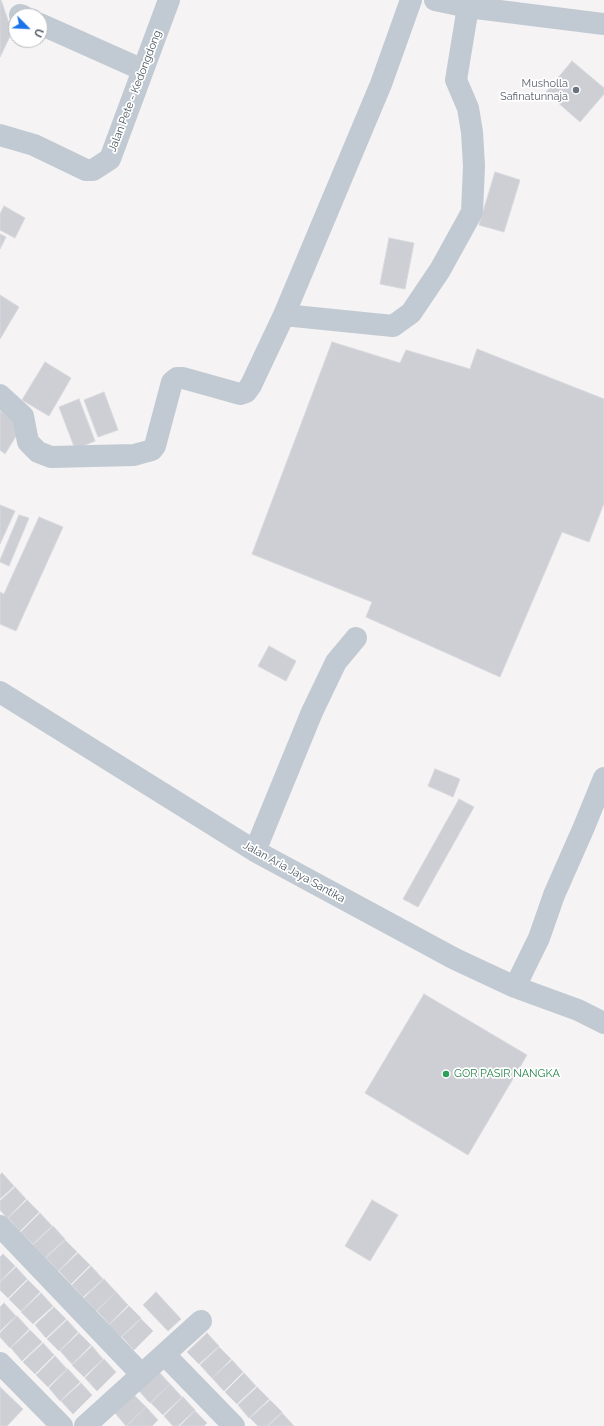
<!DOCTYPE html>
<style>
body{margin:0}
#map{position:relative;width:604px;height:1426px;overflow:hidden;background:#f5f3f3;font-family:Raleway,sans-serif}
canvas{display:block}
.north{position:absolute;left:8px;top:8px;width:40px;height:40px;box-sizing:border-box;background:#fff;border:1px solid #b7bbc0;border-radius:50%;rotate:114deg;font-size:11px;font-weight:700;line-height:16px;text-align:center;color:#4a5661}
.north::after{content:'';display:block;margin:auto;width:14px;height:18px;background:#1a73e8;clip-path:polygon(50% 0,100% 100%,50% 72%,0 100%)}
</style>
<div id="map">
<canvas width="604" height="1426"></canvas>
<div class="north">U</div>
</div>
<script>
const ctx = document.querySelector('canvas').getContext('2d');
ctx.lineJoin = 'round';
function paint(path, color) { ctx.fillStyle = color; ctx.fill(path, 'evenodd'); }
const poly = rows => new Path2D(rows.map(r => 'M' + r).join(''));
function stroke(path, color, width, dash) { ctx.strokeStyle = color; ctx.lineWidth = width; ctx.lineCap = dash ? 'butt' : 'round'; ctx.setLineDash(dash || []); ctx.stroke(path); }
function drawText(font, color, halo, rows, align = 'center') {
  ctx.font = font + ' Raleway,sans-serif'; ctx.lineWidth = 3.5; ctx.setLineDash([]); ctx.textBaseline = 'middle'; ctx.strokeStyle = halo; ctx.fillStyle = color; for (const [text, x, y, turn = 0] of rows) {
    ctx.save(); ctx.translate(x, y); ctx.rotate((+turn || 0) * Math.PI / 180); ctx.textAlign = isNaN(turn) ? turn : align; if (halo) ctx.strokeText(text, 0, 0); ctx.fillText(text, 0, 0); ctx.restore();
  }
}
const building = poly([
 [0,0,1,0,12,32,0,57,0,0],
 [572,61,604,88,604,94,580,122,546,92,572,61],
 [495,172,520,180,504,232,479,225,495,172],
 [4,206,25,218,15,238,0,230,0,214,4,206],
 [0,234,6,237,0,249,0,234],
 [389,238,414,243,405,289,380,284,389,238],
 [0,295,19,307,0,339,0,295],
 [332,342,400,363,406,350,470,369,477,349,604,399,604,503,589,542,562,532,500,677,366,617,372,602,252,554,332,342],
 [45,362,71,378,49,416,22,400,45,362],
 [104,392,118,430,98,437,84,400,104,392],
 [79,399,95,441,75,449,59,407,79,399],
 [0,411,23,425,5,454,0,450,0,411],
 [0,505,15,511,0,544,0,505],
 [19,515,29,518,9,566,0,562,0,560,19,515],
 [39,517,63,527,16,631,0,624,0,592,4,594,39,517],
 [269,646,296,661,286,681,258,666,269,646],
 [435,769,460,779,453,797,428,786,435,769],
 [459,799,474,807,418,907,403,899,459,799],
 [424,994,527,1055,468,1155,365,1093,424,994],
 [2,1173,14,1186,0,1199,0,1175,2,1173],
 [15,1187,26,1199,7,1218,0,1210,0,1201,15,1187],
 [27,1200,39,1212,20,1231,8,1218,27,1200],
 [372,1200,398,1215,370,1261,345,1246,372,1200],
 [40,1213,52,1226,33,1244,21,1232,40,1213],
 [53,1226,65,1239,45,1258,33,1245,53,1226],
 [65,1240,77,1252,58,1271,46,1258,65,1240],
 [78,1253,90,1265,71,1284,59,1271,78,1253],
 [3,1254,15,1266,0,1281,0,1257,3,1254],
 [91,1266,103,1279,83,1297,72,1285,91,1266],
 [16,1267,27,1279,8,1298,0,1290,0,1282,16,1267],
 [104,1279,116,1292,96,1311,84,1298,104,1279],
 [28,1280,40,1292,21,1311,9,1299,28,1280],
 [116,1292,128,1305,109,1324,97,1311,116,1292],
 [156,1292,181,1319,168,1331,143,1305,156,1292],
 [41,1293,53,1306,33,1324,21,1312,41,1293],
 [4,1303,16,1316,0,1331,0,1307,4,1303],
 [129,1306,141,1318,121,1337,109,1325,129,1306],
 [54,1307,66,1319,46,1338,35,1325,54,1307],
 [17,1316,29,1329,10,1348,0,1337,0,1333,17,1316],
 [141,1319,153,1331,134,1350,122,1337,141,1319],
 [67,1320,78,1332,59,1351,47,1339,67,1320],
 [30,1330,42,1342,22,1361,11,1348,30,1330],
 [79,1333,91,1345,72,1364,60,1351,79,1333],
 [207,1333,219,1346,199,1364,187,1352,207,1333],
 [43,1343,54,1355,35,1374,23,1362,43,1343],
 [92,1346,103,1359,84,1377,72,1365,92,1346],
 [219,1347,231,1359,212,1378,200,1365,219,1347],
 [55,1356,67,1369,48,1387,36,1375,55,1356],
 [104,1359,116,1372,97,1391,85,1378,104,1359],
 [232,1360,243,1372,224,1391,212,1378,232,1360],
 [68,1369,80,1382,60,1401,49,1388,68,1369],
 [158,1371,170,1384,150,1403,138,1390,158,1371],
 [244,1373,256,1386,237,1404,225,1392,244,1373],
 [81,1383,92,1395,73,1414,61,1401,81,1383],
 [170,1384,182,1397,163,1415,151,1403,170,1384],
 [0,1387,23,1409,7,1426,0,1426,0,1387],
 [257,1387,269,1399,249,1418,238,1405,257,1387],
 [134,1395,146,1407,126,1426,115,1413,134,1395],
 [183,1397,195,1410,178,1426,173,1426,164,1416,183,1397],
 [270,1400,282,1412,267,1426,258,1426,250,1418,270,1400],
 [146,1407,158,1420,152,1426,127,1426,146,1407],
 [195,1411,207,1423,204,1426,180,1426,195,1411],
 [282,1413,294,1426,268,1426,282,1413]
]);
paint(building, '#cdcfd5');
stroke(building, '#d7d9de', 1);
stroke(poly([
 [435,0,468,7,604,24],
 [20,15,23,16],
 [40,24,143,70],
 [0,135,34,145,86,170,93,170,110,159,169,0],
 [284,315,393,326,411,313,440,270,472,212,474,166,472,132,468,108,456,80,468,7],
 [0,395,23,416,28,442,38,452,51,457,134,455,152,450,155,446,172,382,177,378,183,378,240,394,246,392,251,385,284,315,381,84,411,0],
 [0,692,255,851,455,959,515,987,578,1010,604,1023],
 [255,851,312,712,336,662,356,638],
 [515,987,539,938,554,895,584,827,604,778],
 [0,1226,142,1375],
 [165,1355,234,1426],
 [0,1363,62,1426],
 [85,1426,201,1321]
]), '#c1cad2', 22);
for (const [x, y, r, color] of [
 [576,90,4,"#6b7280"],
 [446,1074,4,"#2e9e5b"]
]) { const dot = new Path2D(); dot.arc(x, y, r, 0, 2 * Math.PI); ctx.fillStyle = color; ctx.fill(dot); stroke(dot, '#fff', 1.5); }
drawText('11px', '#5b616d', '#fff', [
 ["Musholla",568,84],
 ["Safinatunnaja",568,97]
], 'right');
drawText('11px', '#4a5661', '#fff', [
 ["Jalan Pete - Kedongdong",135,91,-69],
 ["Jalan Aria Jaya Santika",294,872,29]
]);
drawText('11px', '#27864d', '#fff', [
 ["GOR PASIR NANGKA",454,1074]
], 'left');
</script>
